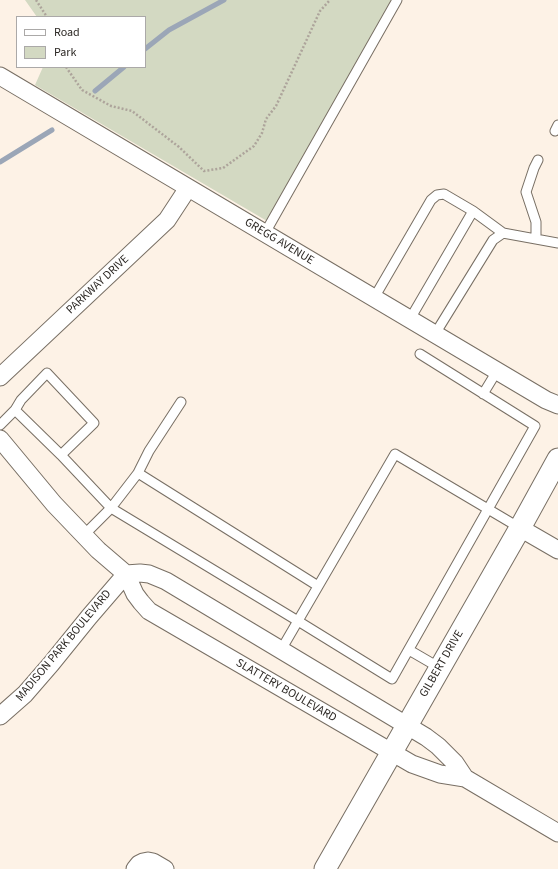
<!DOCTYPE html>
<style>
body{margin:0}
#map{position:relative;width:558px;height:869px;overflow:hidden;background:#fdf2e6;font-family:"Source Sans 3",sans-serif}
canvas{display:block}
.legend{position:absolute;left:16px;top:16px;width:130px;height:52px;box-sizing:border-box;background:#fff;border:1px solid #aba9a8;margin:0;padding:5px 7px;list-style:none;font-size:12px;color:#2d2925}
.legend li{display:flex;align-items:center;gap:8px;height:20px}
.legend b{width:20px;border:1px solid #aba9a8}
</style>
<div id="map">
<canvas width="558" height="869"></canvas>
<ul class="legend">
<li><b style="height:5px;background:#fff"></b>Road</li>
<li><b style="height:11px;background:#d3d9c2"></b>Park</li>
</ul>
</div>
<script>
const ctx = document.querySelector('canvas').getContext('2d');
ctx.lineJoin = 'round';
function paint(path, color) { ctx.fillStyle = color; ctx.fill(path, 'evenodd'); }
const poly = rows => new Path2D(rows.map(r => 'M' + r).join(''));
function stroke(path, color, width, dash) { ctx.strokeStyle = color; ctx.lineWidth = width; ctx.lineCap = dash ? 'butt' : 'round'; ctx.setLineDash(dash || []); ctx.stroke(path); }
function drawText(font, color, halo, rows, align = 'center') {
  ctx.font = font + ' "Source Sans 3",sans-serif'; ctx.lineWidth = 4; ctx.setLineDash([]); ctx.textBaseline = 'middle'; ctx.strokeStyle = halo; ctx.fillStyle = color; for (const [text, x, y, turn = 0] of rows) {
    ctx.save(); ctx.translate(x, y); ctx.rotate((+turn || 0) * Math.PI / 180); ctx.textAlign = isNaN(turn) ? turn : align; if (halo) ctx.strokeText(text, 0, 0); ctx.fillText(text, 0, 0); ctx.restore();
  }
}
paint(poly([
 [25,0,392,0,267,221,35,85,43,67,145,67,145,17,37,17]
]), '#d3d9c2');
stroke(poly([
 [145,49,169,30,224,0],
 [95,91,124,67],
 [0,162,52,130]
]), '#9ba6b7', 5);
const service = poly([
 [555,131,558,125],
 [265,233,397,0],
 [536,239,536,222,526,192,534,168,538,160],
 [374,298,431,200,437,195,444,194,473,211,503,233,558,243],
 [410,319,473,211],
 [435,334,493,240,503,233],
 [483,394,497,371],
 [15,410,21,400,47,373,94,423,61,455],
 [0,425,15,410,61,455,111,508,138,473,149,451,181,402],
 [138,473,318,586],
 [84,535,111,508,298,621,392,679,535,426,420,354],
 [281,650,395,454,520,528],
 [409,650,440,668]
]);
const minor = poly([
 [0,76,546,400,558,405],
 [0,377,167,220,188,188],
 [0,439,54,504,98,550,126,574,135,594,141,602,149,611,412,764,440,774,465,778,558,833],
 [520,528,558,550],
 [0,716,25,694,51,664,89,617,126,574,140,573,149,574,166,581,426,737,438,746,455,763,465,778],
 [135,869,139,864,143,862,148,861,153,862,165,869]
]);
const tertiary = poly([
 [325,869,520,528,558,459]
]);
stroke(service, '#786f64', 11);
stroke(minor, '#786f64', 19);
stroke(tertiary, '#786f64', 23);
stroke(poly([
 [36,0,47,17],
 [66,67,82,90,111,106,132,111,179,147,204,171,223,168,254,146,262,133,266,119,276,106,320,11,330,0]
]), '#ada49b', 2.5, [2, 2]);
stroke(service, '#fff', 9);
stroke(minor, '#fff', 17);
stroke(tertiary, '#fff', 21);
drawText('12px', '#2d2925', '#fff', [
 ["GREGG AVENUE",279,242,31],
 ["PARKWAY DRIVE",98,285,-43],
 ["MADISON PARK BOULEVARD",64,646,-50],
 ["GILBERT DRIVE",442,664,-60],
 ["SLATTERY BOULEVARD",286,691,30]
]);
</script>
